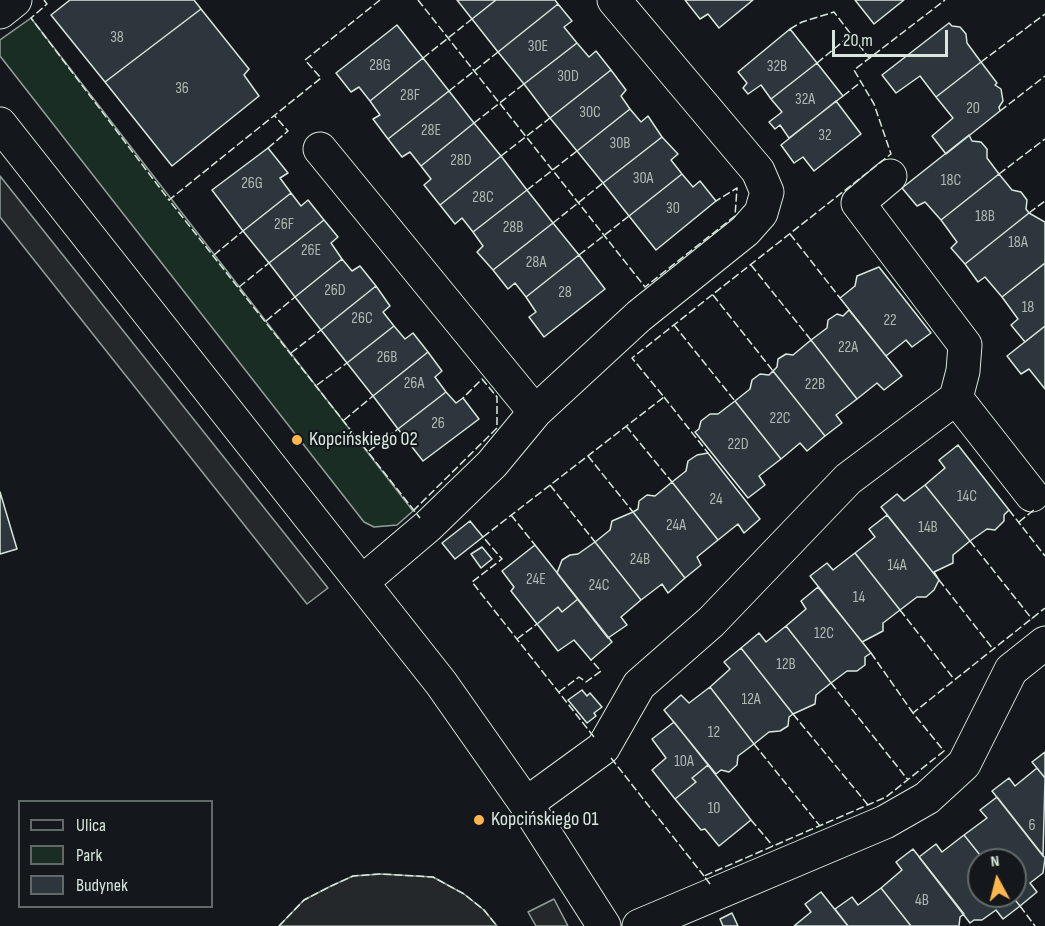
<!DOCTYPE html>
<meta charset="utf-8">
<style>
body{margin:0}
#map{position:relative;width:1045px;height:926px;overflow:hidden;background:#14181c;font-family:"Sofia Sans Condensed",sans-serif}
canvas{display:block}
.legend{position:absolute;left:18px;top:800px;width:195px;height:108px;box-sizing:border-box;background:#14181c;border:2px solid #626a69;margin:0;padding:8px 10px;list-style:none;font-size:18px;color:#d8e6dc}
.legend li{display:flex;align-items:center;gap:12px;height:30px}
.legend b{width:30px;border:2px solid #626a69}
.north{position:absolute;left:967px;top:848px;width:60px;height:60px;box-sizing:border-box;background:#14181c;border:2px solid #626a69;border-radius:50%;rotate:353deg;font-size:16px;font-weight:700;line-height:24px;text-align:center;color:#d8e6dc}
.north::after{content:'';display:block;margin:auto;width:21px;height:27px;background:#ffb74d;clip-path:polygon(50% 0,100% 100%,50% 72%,0 100%)}
.scale{position:absolute;left:832px;top:30px;width:116px;height:27px;box-sizing:border-box;border:3px solid #d8e6dc;border-top:0;padding-left:8px;font-size:18px;line-height:21px;white-space:nowrap;color:#d8e6dc;-webkit-text-stroke:4px #14181c;paint-order:stroke}
</style>
<div id="map">
<canvas width="1045" height="926"></canvas>
<ul class="legend">
<li><b style="height:8px;background:#14181c"></b>Ulica</li>
<li><b style="height:16px;background:#1a2d24"></b>Park</li>
<li><b style="height:16px;background:#2c363c"></b>Budynek</li>
</ul>
<div class="north">N</div>
<div class="scale">20 m</div>
</div>
<script>
const ctx = document.querySelector('canvas').getContext('2d');
ctx.lineJoin = 'round';
function paint(path, color) { ctx.fillStyle = color; ctx.fill(path, 'evenodd'); }
const poly = rows => new Path2D(rows.map(r => 'M' + r).join(''));
function stroke(path, color, width, dash) { ctx.strokeStyle = color; ctx.lineWidth = width; ctx.lineCap = dash ? 'butt' : 'round'; ctx.setLineDash(dash || []); ctx.stroke(path); }
function drawText(font, color, halo, rows, align = 'center') {
  ctx.font = font + ' "Sofia Sans Condensed",sans-serif'; ctx.lineWidth = 4.5; ctx.setLineDash([]); ctx.textBaseline = 'middle'; ctx.strokeStyle = halo; ctx.fillStyle = color; for (const [text, x, y, turn = 0] of rows) {
    ctx.save(); ctx.translate(x, y); ctx.rotate((+turn || 0) * Math.PI / 180); ctx.textAlign = isNaN(turn) ? turn : align; if (halo) ctx.strokeText(text, 0, 0); ctx.fillText(text, 0, 0); ctx.restore();
  }
}
const green = poly([
 [31,18,413,511,397,525,374,527,364,522,0,56,0,40,31,18]
]);
paint(green, '#1a2d24');
stroke(green, '#939e99', 1.5);
const parking = poly([
 [0,176,328,588,307,604,0,217,0,176],
 [381,874,433,877,464,894,484,910,497,926,279,926,304,900,329,887,353,876,381,874],
 [554,899,568,926,536,926,528,912,554,899]
]);
paint(parking, '#24282b');
stroke(parking, '#939e99', 1.5);
const building = poly([
 [70,0,194,0,201,9,105,82,51,15,70,0],
 [457,0,496,0,472,19,457,0],
 [496,0,555,0,558,4,498,52,472,19,496,0],
 [685,0,753,0,719,28,708,14,700,19,685,0],
 [855,0,904,0,874,24,855,0],
 [558,4,572,21,564,27,577,43,524,84,498,52,558,4],
 [201,9,249,69,244,75,259,96,172,166,105,82,201,9],
 [949,23,952,26,960,27,966,34,967,43,981,62,936,97,920,76,896,93,882,75,949,23],
 [397,25,423,58,370,101,359,87,351,92,336,73,397,25],
 [790,29,817,63,771,99,761,85,748,94,743,88,747,83,738,72,790,29],
 [577,43,589,57,596,51,611,70,550,118,524,84,577,43],
 [423,58,449,91,388,139,373,119,380,115,370,101,423,58],
 [981,62,997,83,995,85,1001,89,1003,101,999,107,1000,111,946,154,932,136,953,118,936,97,981,62],
 [817,63,843,96,789,138,780,125,775,129,769,122,782,112,771,99,817,63],
 [611,70,626,90,621,96,630,109,577,151,550,118,611,70],
 [449,91,474,123,421,166,410,152,402,157,388,139,449,91],
 [836,101,861,134,814,171,803,157,794,163,781,145,836,101],
 [630,109,641,122,648,116,662,137,603,183,577,151,630,109],
 [474,123,501,156,440,205,424,185,431,179,421,166,474,123],
 [969,135,972,141,981,142,987,149,987,158,999,174,941,220,925,202,917,206,902,188,969,135],
 [662,137,678,154,671,160,682,174,629,216,603,183,662,137],
 [268,148,288,173,280,178,291,193,243,231,212,190,268,148],
 [501,156,527,190,473,232,462,218,455,224,440,205,501,156],
 [682,174,693,187,700,181,716,201,656,250,629,216,682,174],
 [999,174,1012,190,1021,192,1027,200,1026,209,1029,213,965,264,951,248,957,242,941,220,999,174],
 [527,190,553,223,493,270,477,252,483,246,473,232,527,190],
 [291,193,301,206,308,200,324,220,269,263,243,231,291,193],
 [1029,213,1045,222,1045,263,1002,297,985,277,978,282,965,264,1029,213],
 [324,220,338,237,331,243,342,259,295,297,269,263,324,220],
 [553,223,579,255,526,297,515,283,508,289,493,270,553,223],
 [579,255,605,289,544,337,529,317,536,312,526,297,579,255],
 [342,259,352,271,360,266,376,286,321,330,295,297,342,259],
 [1045,263,1045,326,1025,342,1011,325,1018,319,1002,297,1045,263],
 [879,267,931,333,912,347,906,340,886,356,840,298,855,286,857,276,879,267],
 [376,286,390,306,383,312,394,326,347,363,321,330,376,286],
 [849,310,902,376,884,390,877,383,857,399,811,340,827,328,828,320,837,314,843,316,849,310],
 [394,326,405,339,413,333,428,352,373,396,347,363,394,326],
 [1045,326,1045,389,1029,369,1021,374,1007,356,1045,326],
 [811,340,857,399,836,415,842,423,825,436,773,371,777,367,778,359,786,354,793,355,811,340],
 [428,352,442,371,435,377,446,392,398,429,373,396,428,352],
 [773,371,825,436,807,451,800,443,781,459,735,401,750,389,752,380,760,374,769,375,773,371],
 [446,392,456,403,463,398,479,419,423,461,398,429,446,392],
 [735,401,781,459,759,476,765,485,748,498,695,432,699,429,701,421,710,414,718,414,735,401],
 [958,445,1009,510,1004,515,1004,521,995,530,987,529,970,541,925,485,945,468,939,460,958,445],
 [708,453,760,519,744,533,738,524,718,540,672,482,686,471,688,461,697,455,708,453],
 [672,482,718,540,697,557,701,565,685,578,633,512,638,509,639,501,647,495,655,496,672,482],
 [925,485,970,541,953,555,953,563,934,572,939,580,881,507,897,494,904,501,925,485],
 [0,492,17,549,0,554,0,492],
 [633,512,685,578,668,593,662,584,641,600,595,542,610,530,612,521,633,512],
 [887,515,939,580,934,590,926,597,917,597,900,610,855,553,875,537,869,529,887,515],
 [470,521,483,537,455,559,442,543,470,521],
 [595,542,641,600,621,617,627,625,608,638,557,573,562,560,570,555,578,554,595,542],
 [535,545,578,599,562,612,558,607,537,624,511,591,514,587,502,571,535,545],
 [482,547,492,559,481,568,471,554,482,547],
 [855,553,900,610,883,623,883,631,862,642,810,576,827,563,833,570,855,553],
 [818,587,871,653,865,657,865,665,857,671,847,671,831,683,786,626,806,609,801,601,818,587],
 [578,599,612,642,591,660,574,640,558,651,537,624,558,607,562,612,578,599],
 [786,626,831,683,816,695,815,704,793,714,741,648,759,633,766,642,786,626],
 [741,648,793,714,789,717,788,726,780,731,769,732,754,744,710,687,730,669,724,662,741,648],
 [710,687,754,744,738,756,737,765,729,772,721,770,716,774,664,710,681,695,689,703,710,687],
 [582,690,587,696,590,693,602,707,594,713,596,716,587,723,568,700,582,690],
 [674,722,708,765,692,778,696,782,675,799,652,770,666,758,652,739,674,722],
 [1045,752,1045,778,1032,762,1045,752],
 [708,765,751,820,719,846,705,829,701,830,675,799,696,782,692,778,708,765],
 [1037,768,1045,778,1043,856,992,791,1009,778,1015,786,1037,768],
 [997,797,1045,858,1043,873,1030,883,1037,892,1020,906,1012,896,1015,896,1015,860,984,860,964,835,987,818,980,810,997,797],
 [964,835,984,860,979,860,979,896,1012,896,1020,906,1003,919,996,910,982,920,974,920,970,923,919,857,936,844,942,852,964,835],
 [913,849,964,914,960,917,959,926,911,926,881,888,902,870,896,862,913,849],
 [881,888,911,926,848,926,835,909,852,897,858,905,881,888],
 [821,892,848,926,794,926,811,912,805,904,821,892],
 [732,913,738,926,723,926,720,919,732,913]
]);
paint(building, '#2c363c');
stroke(building, '#d8e6dc', 1.5);
const minor = poly([
 [0,12,15,0],
 [0,124,441,683,526,804,604,926],
 [320,149,535,412],
 [956,398,1032,495],
 [362,582,428,526,492,464,535,412,639,316,745,231,761,213,767,192,758,171,614,0],
 [526,804,603,748,639,685,711,622,848,479,956,398,963,371,965,345,858,203,890,176],
 [639,926,885,822,927,798,964,764,1011,670,1045,643]
]);
stroke(minor, '#d8e6dc', 35);
stroke(minor, '#14181c', 33);
stroke(poly([
 [44,0,47,4,31,18,169,200],
 [380,0,305,60,321,78,169,200,420,518],
 [418,0,645,287,735,216,737,188,716,201],
 [790,29,802,22,834,12,869,58],
 [423,58,472,19],
 [981,62,1045,14],
 [817,63,851,35],
 [449,91,498,52],
 [843,96,861,82],
 [1000,111,1045,76],
 [474,123,524,84],
 [268,148,288,131,274,115],
 [501,156,550,118],
 [999,174,1045,139],
 [527,190,577,151],
 [1029,213,1045,201],
 [553,223,603,183],
 [790,234,840,298],
 [214,255,243,231],
 [579,255,629,216],
 [751,265,811,340],
 [239,287,269,263],
 [713,295,773,371],
 [266,321,295,297],
 [674,325,735,401],
 [291,353,321,330],
 [317,385,347,363],
 [664,397,708,453],
 [344,420,373,396],
 [626,426,672,482],
 [369,451,398,429],
 [588,456,633,512],
 [550,485,595,542],
 [1009,510,1045,556],
 [413,511,497,428,497,397,482,379,463,398],
 [511,515,535,545],
 [1019,522,1035,509],
 [970,541,1032,619],
 [939,580,993,649],
 [900,610,954,679],
 [517,639,537,624],
 [871,653,913,713],
 [831,683,908,780],
 [559,692,579,677,586,682,601,671,591,660],
 [793,714,868,805],
 [594,737,472,582,502,559,483,537,664,397,632,358,891,154,874,104,854,70,945,0],
 [754,744,820,826],
 [611,758,704,876],
 [751,820,773,846],
 [710,884,704,876,886,797,944,751,913,713,1045,608],
 [1020,906,1035,926],
 [279,926,304,900,329,887,353,876,381,874,433,877,464,894,484,910,497,926]
]), '#d8e6dc', 1.5, [8, 3]);
for (const [x, y, r, color] of [
 [297,440,6,"#ffb74d"],
 [479,820,6,"#ffb74d"]
]) { const dot = new Path2D(); dot.arc(x, y, r, 0, 2 * Math.PI); ctx.fillStyle = color; ctx.fill(dot); stroke(dot, '#14181c', 2); }
drawText('16px', '#adbab4', null, [
 ["38",117,38],
 ["30E",538,47],
 ["28G",380,66],
 ["32B",777,67],
 ["30D",568,77],
 ["36",182,89],
 ["28F",410,96],
 ["32A",805,100],
 ["20",973,109],
 ["30C",590,113],
 ["28E",431,131],
 ["32",825,136],
 ["30B",620,144],
 ["28D",461,161],
 ["30A",643,179],
 ["18C",951,181],
 ["26G",252,184],
 ["28C",483,198],
 ["30",673,209],
 ["18B",985,217],
 ["26F",284,225],
 ["28B",513,228],
 ["18A",1018,243],
 ["26E",311,251],
 ["28A",536,263],
 ["26D",335,291],
 ["28",565,293],
 ["18",1028,308],
 ["26C",362,319],
 ["22",890,321],
 ["22A",848,348],
 ["26B",387,358],
 ["26A",414,384],
 ["22B",815,385],
 ["22C",780,419],
 ["26",438,424],
 ["22D",738,445],
 ["14C",967,497],
 ["24",716,500],
 ["24A",676,526],
 ["14B",928,528],
 ["24B",640,560],
 ["14A",897,566],
 ["24E",536,580],
 ["24C",599,586],
 ["14",859,598],
 ["12C",824,634],
 ["12B",786,665],
 ["12A",751,700],
 ["12",714,733],
 ["10A",684,762],
 ["10",714,809],
 ["6",1032,826],
 ["4B",922,901]
]);
drawText('20px', '#d8e6dc', '#14181c', [
 ["Kopcińskiego 02",309,440],
 ["Kopcińskiego 01",491,820]
], 'left');
</script>
